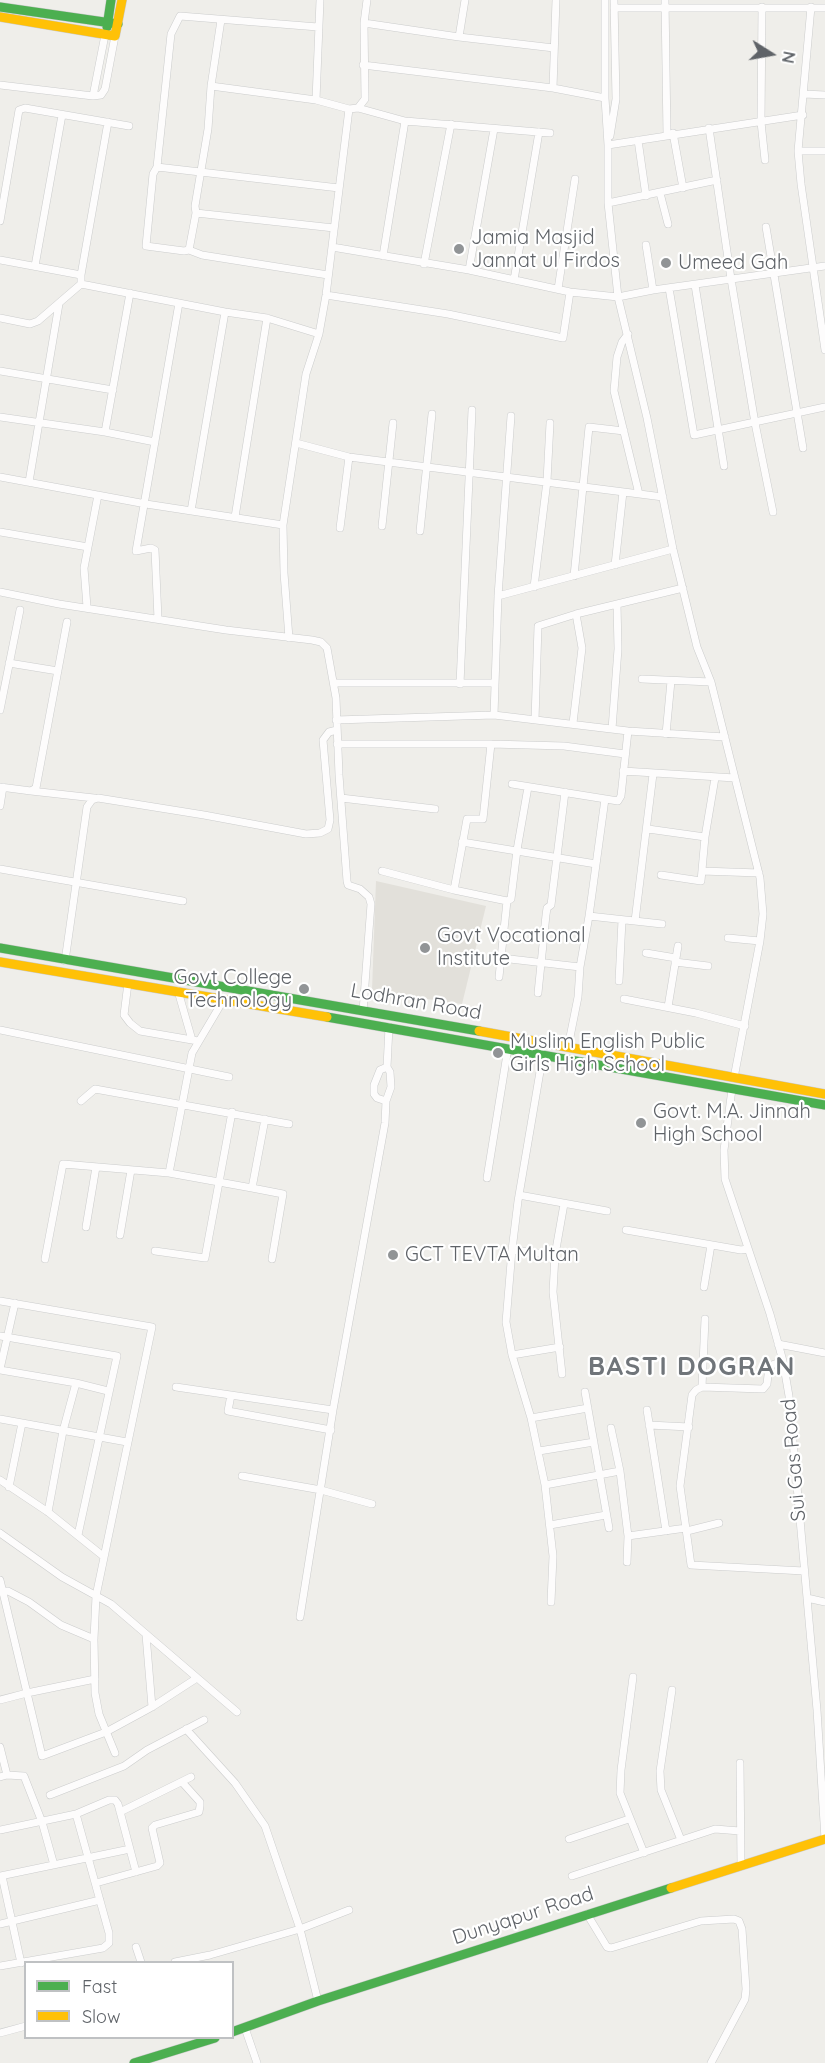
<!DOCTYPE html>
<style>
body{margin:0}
#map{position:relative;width:825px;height:2063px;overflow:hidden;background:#efeeea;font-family:Quicksand,sans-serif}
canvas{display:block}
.legend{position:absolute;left:24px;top:1961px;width:210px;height:78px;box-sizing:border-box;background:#fff;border:2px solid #bfc1c3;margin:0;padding:8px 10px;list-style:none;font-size:18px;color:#5f6368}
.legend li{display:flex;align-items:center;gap:12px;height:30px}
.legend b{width:30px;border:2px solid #bfc1c3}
.north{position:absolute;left:741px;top:24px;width:60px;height:60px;-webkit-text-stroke:4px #fff;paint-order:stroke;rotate:101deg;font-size:16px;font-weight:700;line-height:24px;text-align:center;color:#5f6368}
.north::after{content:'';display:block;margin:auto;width:21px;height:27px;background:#5f6368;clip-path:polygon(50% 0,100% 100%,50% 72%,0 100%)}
</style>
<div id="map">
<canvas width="825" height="2063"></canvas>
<ul class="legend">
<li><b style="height:8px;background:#4caf50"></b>Fast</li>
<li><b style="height:8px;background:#ffc107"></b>Slow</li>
</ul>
<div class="north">N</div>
</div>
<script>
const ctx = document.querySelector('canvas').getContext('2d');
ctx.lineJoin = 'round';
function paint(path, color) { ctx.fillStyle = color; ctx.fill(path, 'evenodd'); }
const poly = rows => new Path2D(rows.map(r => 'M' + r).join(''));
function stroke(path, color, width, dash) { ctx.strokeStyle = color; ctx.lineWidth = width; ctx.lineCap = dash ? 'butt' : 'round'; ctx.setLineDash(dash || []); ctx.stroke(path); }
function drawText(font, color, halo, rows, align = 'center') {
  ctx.font = font + ' Quicksand,sans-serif'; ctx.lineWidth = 4.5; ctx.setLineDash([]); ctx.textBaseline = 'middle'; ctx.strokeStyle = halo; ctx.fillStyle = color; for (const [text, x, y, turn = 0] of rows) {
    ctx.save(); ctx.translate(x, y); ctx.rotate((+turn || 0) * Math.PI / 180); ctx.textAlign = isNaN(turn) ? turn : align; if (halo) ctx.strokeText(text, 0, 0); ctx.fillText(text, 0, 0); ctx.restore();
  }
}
paint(poly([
 [376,881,486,906,462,1004,372,991]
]), '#e2e0da');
const street = poly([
 [605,0,605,98,608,145,608,203,618,297,647,418,673,549,697,647,711,682,760,878,763,914,760,941,734,1078],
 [665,0,667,135],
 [762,7,761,122,765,160],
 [811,7,798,151,801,184,825,350],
 [614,8,825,8],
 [364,23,459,37,554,48],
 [318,27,180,16,171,34,157,167,153,174,146,246,184,251,189,250,202,255,328,275],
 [459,37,465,0],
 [363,65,553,88,605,98],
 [0,85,93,96,101,95,105,89,115,36],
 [211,86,316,100,349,109,358,108,365,99,364,23,367,0],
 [553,88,556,0],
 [804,94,825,95],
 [93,96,105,35],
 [316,100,320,0],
 [358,108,405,121,550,133],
 [709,128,731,279,755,423,773,512],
 [673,133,683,188],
 [610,136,616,99,614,0],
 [638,140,646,196],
 [608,145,803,115],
 [798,151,825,151],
 [157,167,339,188],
 [660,193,668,224],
 [608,203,717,180],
 [196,213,334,228],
 [0,221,19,110,25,108,129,126],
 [766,227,803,448],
 [646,245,653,290],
 [332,247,469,270,570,292,618,297,653,290,825,266],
 [189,250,196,213,195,206,208,129,211,86,221,20],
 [383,256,405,121],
 [0,260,81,275],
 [424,264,451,124],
 [35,266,62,115],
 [469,270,494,129],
 [514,280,539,132],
 [81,284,81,275,108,122],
 [695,285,724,466],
 [669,288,694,435,825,407],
 [558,289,575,179],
 [326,295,448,314,563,338,570,292],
 [0,318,30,324,38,321,81,284,225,312,267,318,319,334],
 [628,334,622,342,617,357,614,391,639,494],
 [0,371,113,390],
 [0,417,105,432,155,442],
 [105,432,130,293],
 [296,443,349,457,663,497],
 [0,477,146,504,283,525],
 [29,482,59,304],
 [191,511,225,312],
 [235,517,267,318],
 [382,526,393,423],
 [340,528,349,457],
 [420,531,432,414],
 [0,532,88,547],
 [615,565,623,492],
 [574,576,589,427,624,431],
 [534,587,547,481,550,423],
 [0,592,59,604,226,630,312,640,321,642,327,648,336,698,339,775,347,881,348,885,360,889,369,897,371,904,363,1011],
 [498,596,673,549],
 [87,607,84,568,98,495],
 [158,619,155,550,151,548,136,551,179,303],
 [289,638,284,573,283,525,306,374,319,334,326,295,349,109],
 [9,663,58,671],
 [642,679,711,682],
 [334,683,495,683],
 [460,684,472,410],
 [0,710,20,610],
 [494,715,498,596,511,416],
 [336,720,494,715,628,731,725,737],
 [535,720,538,626,576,614,683,588],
 [573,723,582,648,576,614],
 [612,729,618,649,617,604],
 [666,734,671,681],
 [337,744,491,744,564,746,625,754],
 [623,771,735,778],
 [512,784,618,801,621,796,628,731],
 [0,787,31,791,36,788,67,622],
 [31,791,94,798],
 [341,798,435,809],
 [0,806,3,787],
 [648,829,705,837],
 [462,842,596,864],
 [0,869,183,901],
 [382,871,454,890,507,901,511,899,517,850,528,787],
 [702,871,759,873],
 [661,875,701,881,705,837,715,778],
 [454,890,467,819,483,819,491,744],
 [589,916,662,924],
 [635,921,653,774],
 [728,938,760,941],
 [646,953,676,958],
 [501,958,580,967],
 [65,961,87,807,92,800,98,798,204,815,306,834,320,833,328,829,330,820,323,740,329,732,337,730],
 [675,962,708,966],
 [499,977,507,901],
 [619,981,622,920],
 [128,983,124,1015,130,1023,140,1031,198,1041],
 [178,991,192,1040],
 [538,993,546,915,547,908,551,905,565,792],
 [624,999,696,1013,745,1026],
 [668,1007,678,946],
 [0,1030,229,1077],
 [568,1047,578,997,580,967,589,916,605,799],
 [543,1054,518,1201,512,1250,506,1322,512,1355,531,1418,545,1485,553,1556,551,1602],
 [732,1089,724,1150,725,1179,770,1314,783,1361,789,1396,817,1710,825,1839],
 [81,1101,95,1089,289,1124],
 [386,1101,377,1098,374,1094,374,1085,380,1070,387,1067],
 [169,1173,252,1188,265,1119],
 [487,1178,508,1048],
 [252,1188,283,1194,272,1259],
 [519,1195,607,1211],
 [86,1227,96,1167],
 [626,1230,741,1250,747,1249],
 [120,1235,131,1170],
 [512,1250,555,1255],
 [155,1251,205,1258,232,1112],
 [45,1259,63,1164,169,1173,192,1053,224,999],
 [704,1287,711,1245],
 [0,1301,152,1327,96,1596,94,1639,95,1693,99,1714,115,1753],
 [0,1336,117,1356,78,1535],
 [778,1344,825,1353],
 [512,1355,560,1347],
 [783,1361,769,1366,767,1384,763,1389,702,1387,696,1390,692,1395,680,1486,691,1565,804,1571],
 [0,1369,15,1303],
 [0,1370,76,1383,108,1391],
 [562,1374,553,1292,555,1255,564,1204],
 [176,1387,333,1410],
 [702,1387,705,1319],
 [585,1392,609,1528],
 [231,1395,228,1411,331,1430],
 [647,1410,666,1531],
 [531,1418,588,1408],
 [0,1419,127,1442],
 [649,1425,689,1427],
 [611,1428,620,1471,628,1536,627,1562],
 [539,1451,594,1442],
 [242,1476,321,1490,372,1504],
 [0,1480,48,1512,103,1556],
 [545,1485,620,1471],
 [9,1487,22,1423],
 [48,1512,63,1431,76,1383],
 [550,1525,606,1515],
 [687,1531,719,1523],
 [0,1533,62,1577,111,1604,237,1712],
 [628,1536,686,1528],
 [0,1580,27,1693,0,1700],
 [0,1592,8,1591,29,1602,61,1625,94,1639],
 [807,1598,825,1602],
 [300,1617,333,1410,385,1123,386,1101,391,1087,390,1072,387,1067,389,1027],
 [146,1635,152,1707],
 [633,1677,621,1770,620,1793,644,1853],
 [95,1679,27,1693,42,1756,106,1732,152,1707,197,1678],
 [672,1690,660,1771,661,1790,681,1840],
 [186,1729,235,1783,265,1826,300,1929,318,2001],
 [0,1747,7,1775],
 [740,1763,741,1866],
 [0,1777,7,1775,24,1776,42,1822,54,1865],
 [50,1795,124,1766,147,1750,204,1720],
 [120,1812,191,1777],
 [0,1830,76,1814,109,1800,115,1800,118,1804,136,1872],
 [569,1839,629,1819],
 [0,1876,130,1849],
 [2,1876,21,1963],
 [572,1876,715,1829,740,1831],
 [96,1883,157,1866,160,1863,152,1828,155,1825,199,1812,200,1806,200,1802,182,1782],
 [587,1914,607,1947,611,1948,701,1921,734,1919,739,1921,742,1929,746,1989,745,1999,711,2063],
 [0,1924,100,1900],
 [136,1947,141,1962],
 [175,1962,210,1955,300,1929,349,1910],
 [0,1966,103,1948,109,1943,109,1933,76,1814],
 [245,2028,257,2063],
 [0,2033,26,2026]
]);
const fast = poly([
 [0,7,118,24],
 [107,27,111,0],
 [0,948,479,1031],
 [327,1017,825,1105],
 [232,2032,318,2001,671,1888],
 [134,2063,215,2038]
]);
const slow = poly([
 [0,17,115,36,122,0],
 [0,962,327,1017],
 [479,1031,825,1094],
 [671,1888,825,1839]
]);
stroke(street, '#cbcccc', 8);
stroke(fast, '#cacacb', 10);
stroke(slow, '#cacacb', 10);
stroke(street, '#fdfcfc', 7);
stroke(fast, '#4caf50', 9);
stroke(slow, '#ffc107', 9);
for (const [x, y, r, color] of [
 [459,249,6,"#919496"],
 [666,263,6,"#919496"],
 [425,948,6,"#919496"],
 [304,989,6,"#919496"],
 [498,1053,6,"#919496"],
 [641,1123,6,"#919496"],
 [393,1255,6,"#919496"]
]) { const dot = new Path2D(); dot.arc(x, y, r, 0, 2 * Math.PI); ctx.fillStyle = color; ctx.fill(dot); stroke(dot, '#fff', 2); }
drawText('20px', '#5f6368', '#fff', [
 ["Jamia Masjid",471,238],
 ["Jannat ul Firdos",471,261],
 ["Umeed Gah",678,263],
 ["Govt Vocational",437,936],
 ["Institute",437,959],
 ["Govt College",292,978,"right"],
 ["Technology",292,1001,"right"],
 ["Muslim English Public",510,1042],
 ["Girls High School",510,1065],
 ["Govt. M.A. Jinnah",653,1112],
 ["High School",653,1135],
 ["GCT TEVTA Multan",405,1255]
], 'left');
drawText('20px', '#5f6368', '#fff', [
 ["Lodhran Road",416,1002,10],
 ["Sui Gas Road",794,1460,-95],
 ["Dunyapur Road",523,1916,-18]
]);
ctx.letterSpacing = '1.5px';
drawText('bold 26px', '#70757a', '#fff', [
 ["BASTI DOGRAN",692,1367]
]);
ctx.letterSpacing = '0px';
</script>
